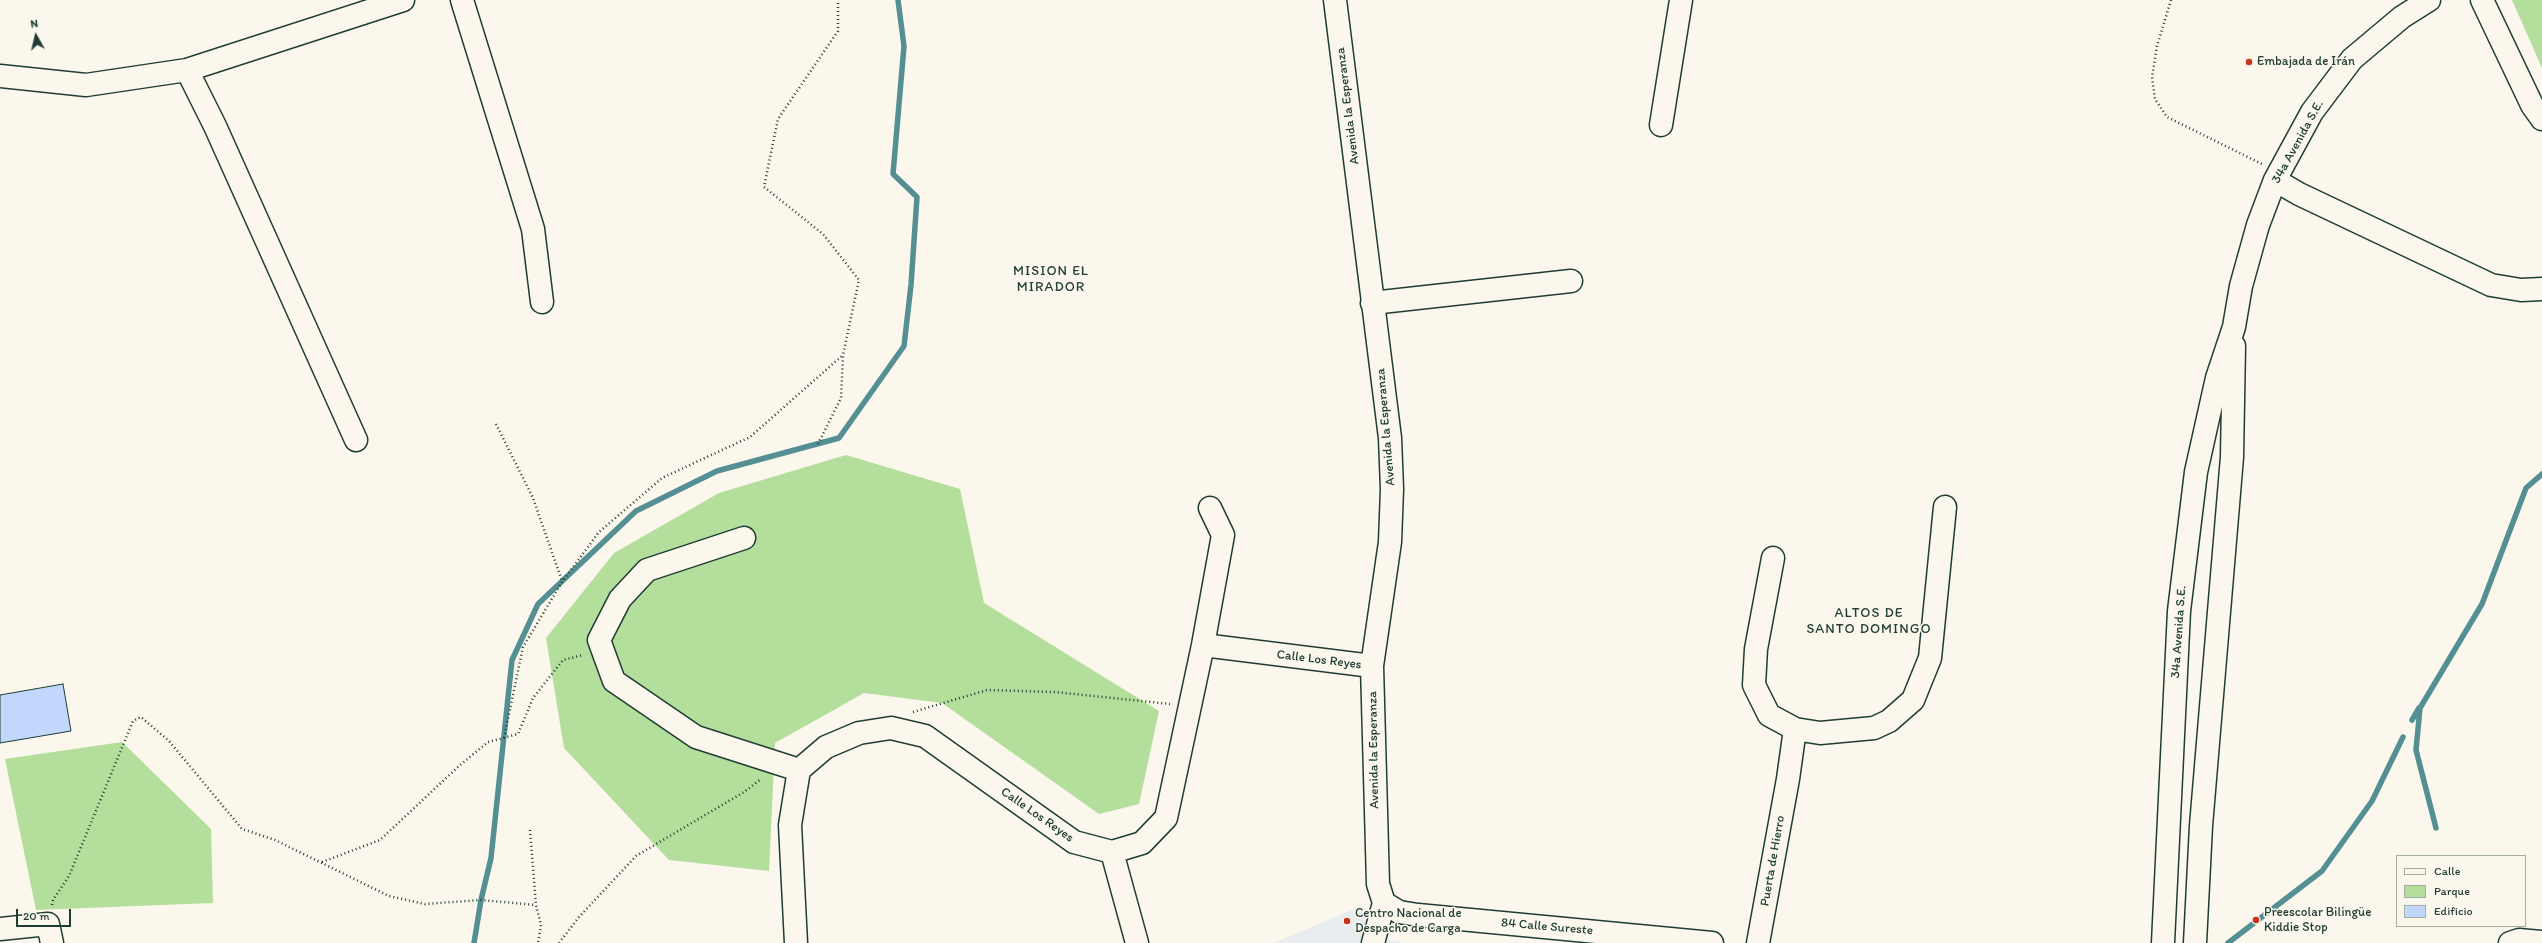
<!DOCTYPE html>
<meta charset="utf-8">
<style>
body{margin:0}
#map{position:relative;width:2542px;height:943px;overflow:hidden;background:#fbf7ec;font-family:Itim,sans-serif}
canvas{display:block}
.legend{position:absolute;left:2396px;top:855px;width:130px;height:72px;box-sizing:border-box;background:#fbf7ec;border:1px solid #a3ada2;margin:0;padding:5px 7px;list-style:none;font-size:12px;color:#1f3d34}
.legend li{display:flex;align-items:center;gap:8px;height:20px}
.legend b{width:20px;border:1px solid #a3ada2}
.north{position:absolute;left:16px;top:16px;width:40px;height:40px;-webkit-text-stroke:3px #fbf7ec;paint-order:stroke;rotate:352deg;font-size:11px;font-weight:700;line-height:16px;text-align:center;color:#1f3d34}
.north::after{content:'';display:block;margin:auto;width:14px;height:18px;background:#1f3d34;clip-path:polygon(50% 0,100% 100%,50% 72%,0 100%)}
.scale{position:absolute;left:16px;top:909px;width:55px;height:18px;box-sizing:border-box;border:2px solid #1f3d34;border-top:0;padding-left:5px;font-size:12px;line-height:14px;white-space:nowrap;color:#1f3d34;-webkit-text-stroke:3px #fbf7ec;paint-order:stroke}
</style>
<div id="map">
<canvas width="2542" height="943"></canvas>
<ul class="legend">
<li><b style="height:5px;background:#fbf7ec"></b>Calle</li>
<li><b style="height:11px;background:#b4de9b"></b>Parque</li>
<li><b style="height:11px;background:#c1d7fb"></b>Edificio</li>
</ul>
<div class="north">N</div>
<div class="scale">20 m</div>
</div>
<script>
const ctx = document.querySelector('canvas').getContext('2d');
ctx.lineJoin = 'round';
function paint(path, color) { ctx.fillStyle = color; ctx.fill(path, 'evenodd'); }
const poly = rows => new Path2D(rows.map(r => 'M' + r).join(''));
function stroke(path, color, width, dash) { ctx.strokeStyle = color; ctx.lineWidth = width; ctx.lineCap = dash ? 'butt' : 'round'; ctx.setLineDash(dash || []); ctx.stroke(path); }
function drawText(font, color, halo, rows, align = 'center') {
  ctx.font = font + ' Itim,sans-serif'; ctx.lineWidth = 3; ctx.setLineDash([]); ctx.textBaseline = 'middle'; ctx.strokeStyle = halo; ctx.fillStyle = color; for (const [text, x, y, turn = 0] of rows) {
    ctx.save(); ctx.translate(x, y); ctx.rotate((+turn || 0) * Math.PI / 180); ctx.textAlign = isNaN(turn) ? turn : align; if (halo) ctx.strokeText(text, 0, 0); ctx.fillText(text, 0, 0); ctx.restore();
  }
}
paint(poly([
 [1363,905,1375,937,1404,943,1274,943]
]), '#eaedf0');
paint(poly([
 [2512,0,2542,0,2542,68],
 [846,455,960,489,984,603,1159,711,1139,804,1099,814,942,703,864,693,775,743,769,871,669,860,564,748,546,638,614,553,719,493],
 [122,742,211,829,213,903,36,910,5,759]
]), '#b4de9b');
stroke(poly([
 [2412,720,2419,708],
 [2436,828,2416,750,2420,708,2482,604,2526,488,2542,474],
 [474,943,481,900,491,858,512,660,538,604,636,511,717,471,839,438,904,346,911,285,917,197,893,174,904,46,898,0],
 [2228,943,2322,871,2372,801,2403,737]
]), '#548f93', 5.5);
const building = poly([
 [63,684,71,731,0,743,0,695,63,684]
]);
paint(building, '#c1d7fb');
stroke(building, '#1f3d34', 1);
const minor = poly([
 [462,0,533,229,542,302],
 [1335,0,1390,438,1392,489,1390,542,1372,666,1378,884,1384,903],
 [2482,0,2532,105,2542,119],
 [187,70,215,126,356,440],
 [0,76,86,85,187,70,403,0],
 [1661,125,1681,0],
 [2275,180,2299,194,2491,285,2521,290,2542,289],
 [1372,303,1571,281],
 [744,538,647,570,620,599,599,640,614,681,696,737,799,770],
 [1773,558,1756,649,1754,685,1769,715,1795,729,1820,733,1874,728,1889,721,1913,700,1930,658,1945,507],
 [1203,645,1223,535,1210,508],
 [1112,852,1137,943],
 [1384,903,1399,912,1418,915,1712,943],
 [0,929,48,924,52,943],
 [796,943,790,825,799,770,826,747,859,733,891,728,925,736,1074,842,1112,852,1142,843,1166,818,1203,645,1372,666],
 [1373,943,1384,903],
 [1758,943,1788,779,1795,729],
 [2163,943,2179,611,2196,472,2217,378,2234,327,2241,286,2258,225,2275,180,2312,112,2352,59,2402,17,2429,0],
 [2195,943,2201,826,2232,457,2234,346],
 [2510,943,2519,940,2542,942]
]);
stroke(minor, '#1f3d34', 25);
stroke(poly([
 [2171,0,2157,46,2152,77,2155,99,2167,117,2262,164],
 [496,424,533,498,562,581],
 [818,444,841,398,843,355,859,280,823,234,764,187,778,119,838,31,838,0],
 [913,712,987,690,1055,692,1170,704],
 [504,738,523,647,562,582,599,532,662,478,750,437,843,355],
 [530,830,536,905,541,925,538,943],
 [322,862,380,840,459,766,488,742,518,734,533,698,563,660,583,655],
 [52,905,53,900,69,876,133,721,141,717,169,741,242,829,275,840,389,896,425,904,481,900,536,905],
 [559,943,579,917,636,856,744,792,761,779]
]), '#1f3d34', 2.5, [1, 3]);
stroke(minor, '#fbf7ec', 22);
for (const [x, y, r, color] of [
 [2249,62,4,"#c8321e"],
 [2256,920,4,"#c8321e"],
 [1347,921,4,"#c8321e"]
]) { const dot = new Path2D(); dot.arc(x, y, r, 0, 2 * Math.PI); ctx.fillStyle = color; ctx.fill(dot); stroke(dot, '#fbf7ec', 1.5); }
drawText('13px', '#1f3d34', '#fbf7ec', [
 ["Embajada de Irán",2257,62],
 ["Preescolar Bilingüe",2264,913],
 ["Kiddie Stop",2264,928],
 ["Centro Nacional de",1355,914],
 ["Despacho de Carga",1355,929]
], 'left');
drawText('13px', '#1f3d34', '#fbf7ec', [
 ["Avenida la Esperanza",1348,106,-97],
 ["34a Avenida S.E.",2298,142,-61],
 ["Avenida la Esperanza",1386,427,-95],
 ["34a Avenida S.E.",2179,632,-86],
 ["Calle Los Reyes",1319,660,7],
 ["Avenida la Esperanza",1374,750,-91],
 ["Calle Los Reyes",1037,815,35],
 ["Puerta de Hierro",1773,861,-80],
 ["84 Calle Sureste",1547,927,5]
]);
ctx.letterSpacing = '1px';
drawText('14px', '#1f3d34', '#fbf7ec', [
 ["MISION EL",1051,271],
 ["MIRADOR",1051,287],
 ["ALTOS DE",1869,613],
 ["SANTO DOMINGO",1869,629]
]);
ctx.letterSpacing = '0px';
</script>
